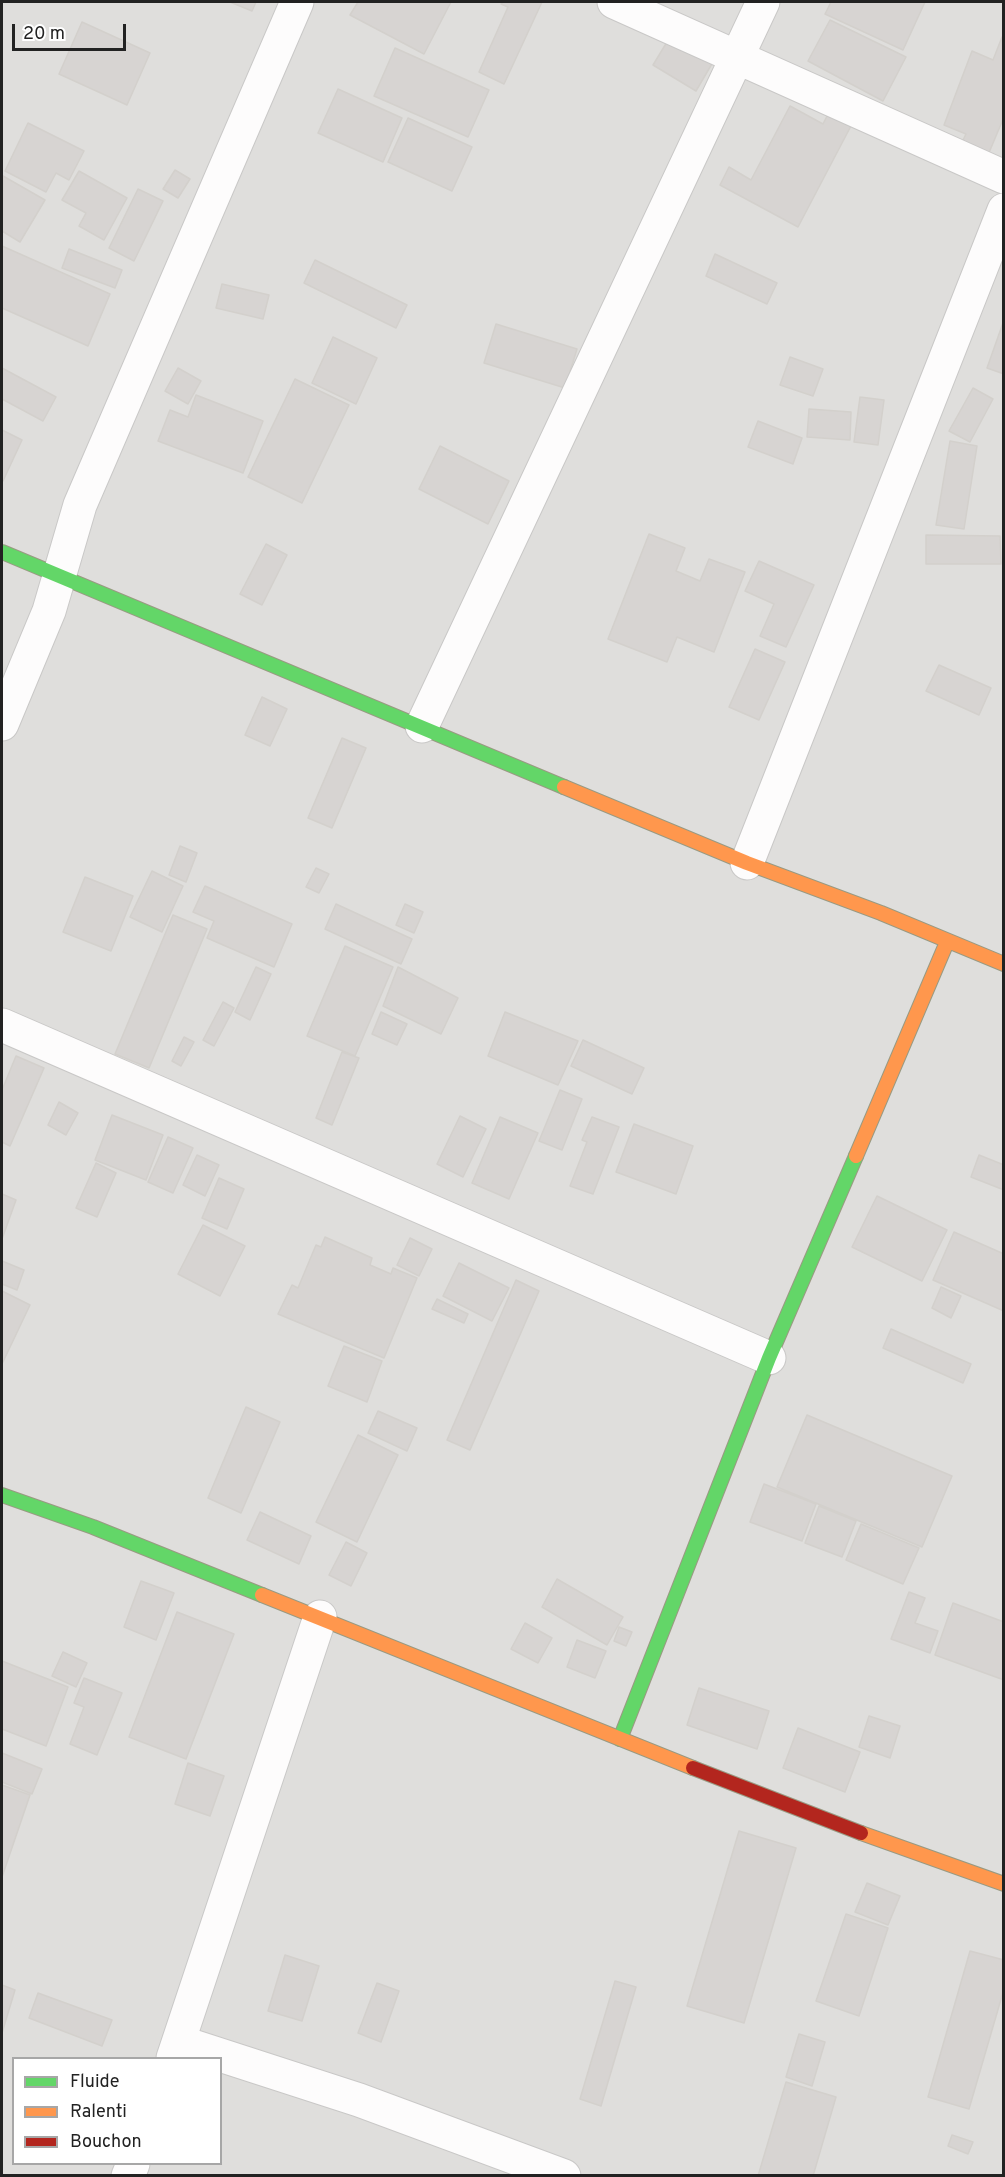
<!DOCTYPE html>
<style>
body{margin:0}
#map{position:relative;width:1005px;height:2177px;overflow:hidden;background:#f0eeeb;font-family:Overpass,sans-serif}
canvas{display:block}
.frame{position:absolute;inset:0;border:3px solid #222;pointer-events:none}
.legend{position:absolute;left:12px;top:2057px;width:210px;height:108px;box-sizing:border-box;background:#fff;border:2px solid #a7a7a7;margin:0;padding:8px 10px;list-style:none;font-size:18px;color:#222}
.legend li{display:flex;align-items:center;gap:12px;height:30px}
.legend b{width:30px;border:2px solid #a7a7a7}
.scale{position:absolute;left:12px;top:24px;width:114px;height:27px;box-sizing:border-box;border:3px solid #222;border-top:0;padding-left:8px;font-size:18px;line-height:21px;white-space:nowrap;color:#222;-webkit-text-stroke:4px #fff;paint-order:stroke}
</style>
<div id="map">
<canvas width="1005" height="2177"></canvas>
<div class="frame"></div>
<ul class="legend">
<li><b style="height:8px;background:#63d668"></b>Fluide</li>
<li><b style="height:8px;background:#ff974d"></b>Ralenti</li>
<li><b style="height:8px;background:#b3261e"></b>Bouchon</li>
</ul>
<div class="scale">20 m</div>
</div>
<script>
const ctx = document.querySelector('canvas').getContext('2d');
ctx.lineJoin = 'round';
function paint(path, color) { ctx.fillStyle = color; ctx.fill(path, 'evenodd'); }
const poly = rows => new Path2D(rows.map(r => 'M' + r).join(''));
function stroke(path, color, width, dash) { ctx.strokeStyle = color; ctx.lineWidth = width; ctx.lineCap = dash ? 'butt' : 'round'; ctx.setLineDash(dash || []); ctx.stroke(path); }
paint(poly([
 [2,2,1003,2,1003,2175,2,2176],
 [14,2058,220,2058,220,2164,14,2164]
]), '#dfdedc');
const building = poly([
 [230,2,256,2,252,11,230,2],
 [358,2,451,2,424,54,350,15,358,2],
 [503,2,542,2,504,84,479,72,508,7,501,4,503,2],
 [831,2,925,2,903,50,825,14,831,2],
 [830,20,906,57,883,101,808,61,830,20],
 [82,22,150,53,127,105,59,74,82,22],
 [670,37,713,62,696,91,653,65,670,37],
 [1002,37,1004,117,988,155,961,144,966,134,944,125,972,51,993,60,1002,37],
 [395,48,489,90,468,137,374,96,395,48],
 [338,89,402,118,383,162,318,133,338,89],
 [790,106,823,124,829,112,852,124,798,227,720,185,729,167,751,180,790,106],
 [408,118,472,147,452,191,388,162,408,118],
 [28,123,84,151,69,180,56,173,46,192,5,171,28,123],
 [175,170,190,179,178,198,163,189,175,170],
 [79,171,127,198,104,240,79,226,86,213,62,200,79,171],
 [3,176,45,200,20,242,2,231,3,176],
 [138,189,163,201,134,261,109,248,138,189],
 [2,246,110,294,88,346,2,308,2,246],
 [69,249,122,270,115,288,62,268,69,249],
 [715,254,777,283,767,304,706,276,715,254],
 [315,260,407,305,396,328,304,283,315,260],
 [222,284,269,295,263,319,216,308,222,284],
 [1004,320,1004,374,987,368,1004,320],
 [496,324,577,349,565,388,484,363,496,324],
 [333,337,377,358,356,404,312,383,333,337],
 [790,357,823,369,813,396,780,385,790,357],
 [2,368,56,397,43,421,2,399,2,368],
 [178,368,201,381,188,404,165,391,178,368],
 [295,379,349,405,302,503,248,477,295,379],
 [973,388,993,399,970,442,949,431,973,388],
 [196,395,263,421,243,473,158,441,170,410,188,417,196,395],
 [860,397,884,400,878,445,854,442,860,397],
 [809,409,851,412,850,440,807,437,809,409],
 [758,421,802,438,793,464,748,447,758,421],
 [2,430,22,440,3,481,2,480,2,430],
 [950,441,977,446,964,529,936,525,950,441],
 [440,446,509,481,488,524,419,489,440,446],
 [649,534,685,548,676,571,700,581,709,559,745,572,714,652,677,637,667,662,608,639,649,534],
 [926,535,1000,536,1001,564,926,564,926,535],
 [266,544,287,555,262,605,240,594,266,544],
 [759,561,814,585,786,647,760,636,774,604,745,591,759,561],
 [755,649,785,662,759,720,729,707,755,649],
 [939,665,991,688,979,715,926,691,939,665],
 [262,697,287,709,270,746,245,735,262,697],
 [342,738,366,748,332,828,308,818,342,738],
 [180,846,197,853,186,882,169,875,180,846],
 [316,868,329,874,319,893,306,887,316,868],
 [152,871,183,886,162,932,130,917,152,871],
 [85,877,133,896,111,951,63,932,85,877],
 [205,886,292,924,274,967,207,938,214,921,193,912,205,886],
 [336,904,412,939,401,964,325,929,336,904],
 [405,904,423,912,414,933,396,925,405,904],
 [173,915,207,929,149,1068,115,1054,173,915],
 [345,946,393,967,355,1056,307,1036,345,946],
 [256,967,271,974,250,1020,235,1012,256,967],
 [398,967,458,998,441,1034,383,1006,398,967],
 [223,1002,234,1008,214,1046,203,1040,223,1002],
 [381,1012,407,1024,397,1045,372,1034,381,1012],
 [505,1012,578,1041,558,1085,488,1056,505,1012],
 [184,1037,194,1042,181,1066,172,1061,184,1037],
 [583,1040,644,1068,632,1094,571,1066,583,1040],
 [342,1052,359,1058,332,1125,316,1118,342,1052],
 [16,1056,44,1068,10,1146,2,1142,2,1090,16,1056],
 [560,1090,582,1099,562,1150,539,1141,560,1090],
 [59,1102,78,1113,66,1135,48,1125,59,1102],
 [112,1115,163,1135,146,1180,95,1160,112,1115],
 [460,1116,486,1129,463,1177,437,1164,460,1116],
 [500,1117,538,1133,509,1199,472,1183,500,1117],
 [592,1117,619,1127,593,1194,570,1186,587,1142,582,1140,592,1117],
 [634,1124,693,1146,676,1194,616,1172,634,1124],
 [168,1137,193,1148,173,1193,148,1182,168,1137],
 [197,1155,219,1165,205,1196,183,1185,197,1155],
 [979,1155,1004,1165,1004,1190,971,1177,979,1155],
 [96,1163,116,1173,97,1217,76,1208,96,1163],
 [219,1178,244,1189,227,1229,202,1218,219,1178],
 [2,1194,16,1200,2,1239,2,1194],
 [877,1196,947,1230,922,1281,852,1247,877,1196],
 [203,1225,245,1246,220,1296,178,1274,203,1225],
 [954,1232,1004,1254,1004,1311,933,1280,954,1232],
 [325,1237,372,1258,370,1265,391,1274,393,1268,417,1278,384,1358,278,1314,292,1285,298,1288,316,1245,321,1247,325,1237],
 [410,1238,432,1249,419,1276,397,1265,410,1238],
 [2,1261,24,1270,17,1290,2,1284,2,1261],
 [459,1263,509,1288,492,1321,443,1296,459,1263],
 [516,1280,539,1291,470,1450,447,1440,516,1280],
 [941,1287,961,1296,951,1318,932,1308,941,1287],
 [2,1291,30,1305,2,1364,2,1291],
 [437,1299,468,1314,464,1323,432,1309,437,1299],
 [891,1329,971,1364,963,1383,883,1348,891,1329],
 [344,1346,382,1361,367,1402,328,1386,344,1346],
 [246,1407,280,1422,241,1513,208,1498,246,1407],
 [378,1411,417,1428,407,1451,368,1433,378,1411],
 [807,1415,952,1476,922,1547,777,1487,807,1415],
 [358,1435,398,1455,357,1542,316,1522,358,1435],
 [764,1484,816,1504,802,1541,750,1522,764,1484],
 [819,1506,856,1521,842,1557,805,1543,819,1506],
 [260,1512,311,1536,299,1564,247,1540,260,1512],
 [861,1524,919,1548,903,1584,846,1560,861,1524],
 [346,1542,367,1553,351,1586,329,1575,346,1542],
 [557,1579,623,1617,607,1645,542,1607,557,1579],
 [141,1581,174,1593,156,1640,124,1627,141,1581],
 [909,1592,925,1598,915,1623,938,1631,930,1653,891,1639,909,1592],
 [953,1603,1004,1622,1004,1680,935,1655,953,1603],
 [177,1612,234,1634,186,1759,129,1737,177,1612],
 [525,1623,552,1638,538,1663,511,1649,525,1623],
 [619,1627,632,1632,626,1646,614,1641,619,1627],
 [577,1640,606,1651,595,1678,567,1667,577,1640],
 [63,1652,87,1663,76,1687,52,1676,63,1652],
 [2,1661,68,1687,46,1746,2,1729,2,1661],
 [84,1678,122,1693,97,1755,70,1744,84,1707,74,1703,84,1678],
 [699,1688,769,1711,757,1749,687,1725,699,1688],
 [869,1716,900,1726,890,1758,859,1747,869,1716],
 [798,1728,860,1752,845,1792,783,1768,798,1728],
 [2,1753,42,1769,32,1794,2,1782,2,1753],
 [188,1763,224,1776,210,1816,175,1804,188,1763],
 [2,1785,30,1795,2,1877,2,1785],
 [739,1831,796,1848,744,2023,687,2006,739,1831],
 [867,1883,900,1896,888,1925,855,1912,867,1883],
 [846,1914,888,1928,859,2016,816,2001,846,1914],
 [970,1951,1004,1960,1004,1989,969,2109,928,2097,970,1951],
 [285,1955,319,1966,302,2021,268,2011,285,1955],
 [615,1981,636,1987,601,2106,580,2099,615,1981],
 [377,1983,399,1991,381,2042,358,2033,377,1983],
 [2,1985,15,1990,2,2033,2,1985],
 [38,1993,112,2020,102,2046,29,2018,38,1993],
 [799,2034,825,2042,812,2086,786,2077,799,2034],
 [786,2082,836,2097,813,2176,758,2176,786,2082],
 [952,2135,973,2142,968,2154,948,2146,952,2135]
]);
paint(building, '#d7d4d2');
stroke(building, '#d3d0cc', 1.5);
const street = poly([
 [614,2,1004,177],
 [2,724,49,611,80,505,297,2],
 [422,726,763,2],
 [747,863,1004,210],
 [2,1025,769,1358],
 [180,2042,359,2100,564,2176],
 [173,2058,320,1617],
 [128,2176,133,2164]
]);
const fast = poly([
 [2,552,564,787],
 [2,1495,93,1527,262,1595],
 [620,1739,769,1358,856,1156]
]);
const slow = poly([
 [564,787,747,863,881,913,1004,964],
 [856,1156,947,942],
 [262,1595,693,1768],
 [861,1833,1004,1884]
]);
const jam = poly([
 [693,1768,861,1833]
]);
stroke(street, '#c9c8c7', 35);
stroke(fast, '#999a82', 16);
stroke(slow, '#999a82', 16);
stroke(jam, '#999a82', 16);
stroke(street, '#fdfcfc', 33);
stroke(fast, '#63d668', 14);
stroke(slow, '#ff974d', 14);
stroke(jam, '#b3261e', 14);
</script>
